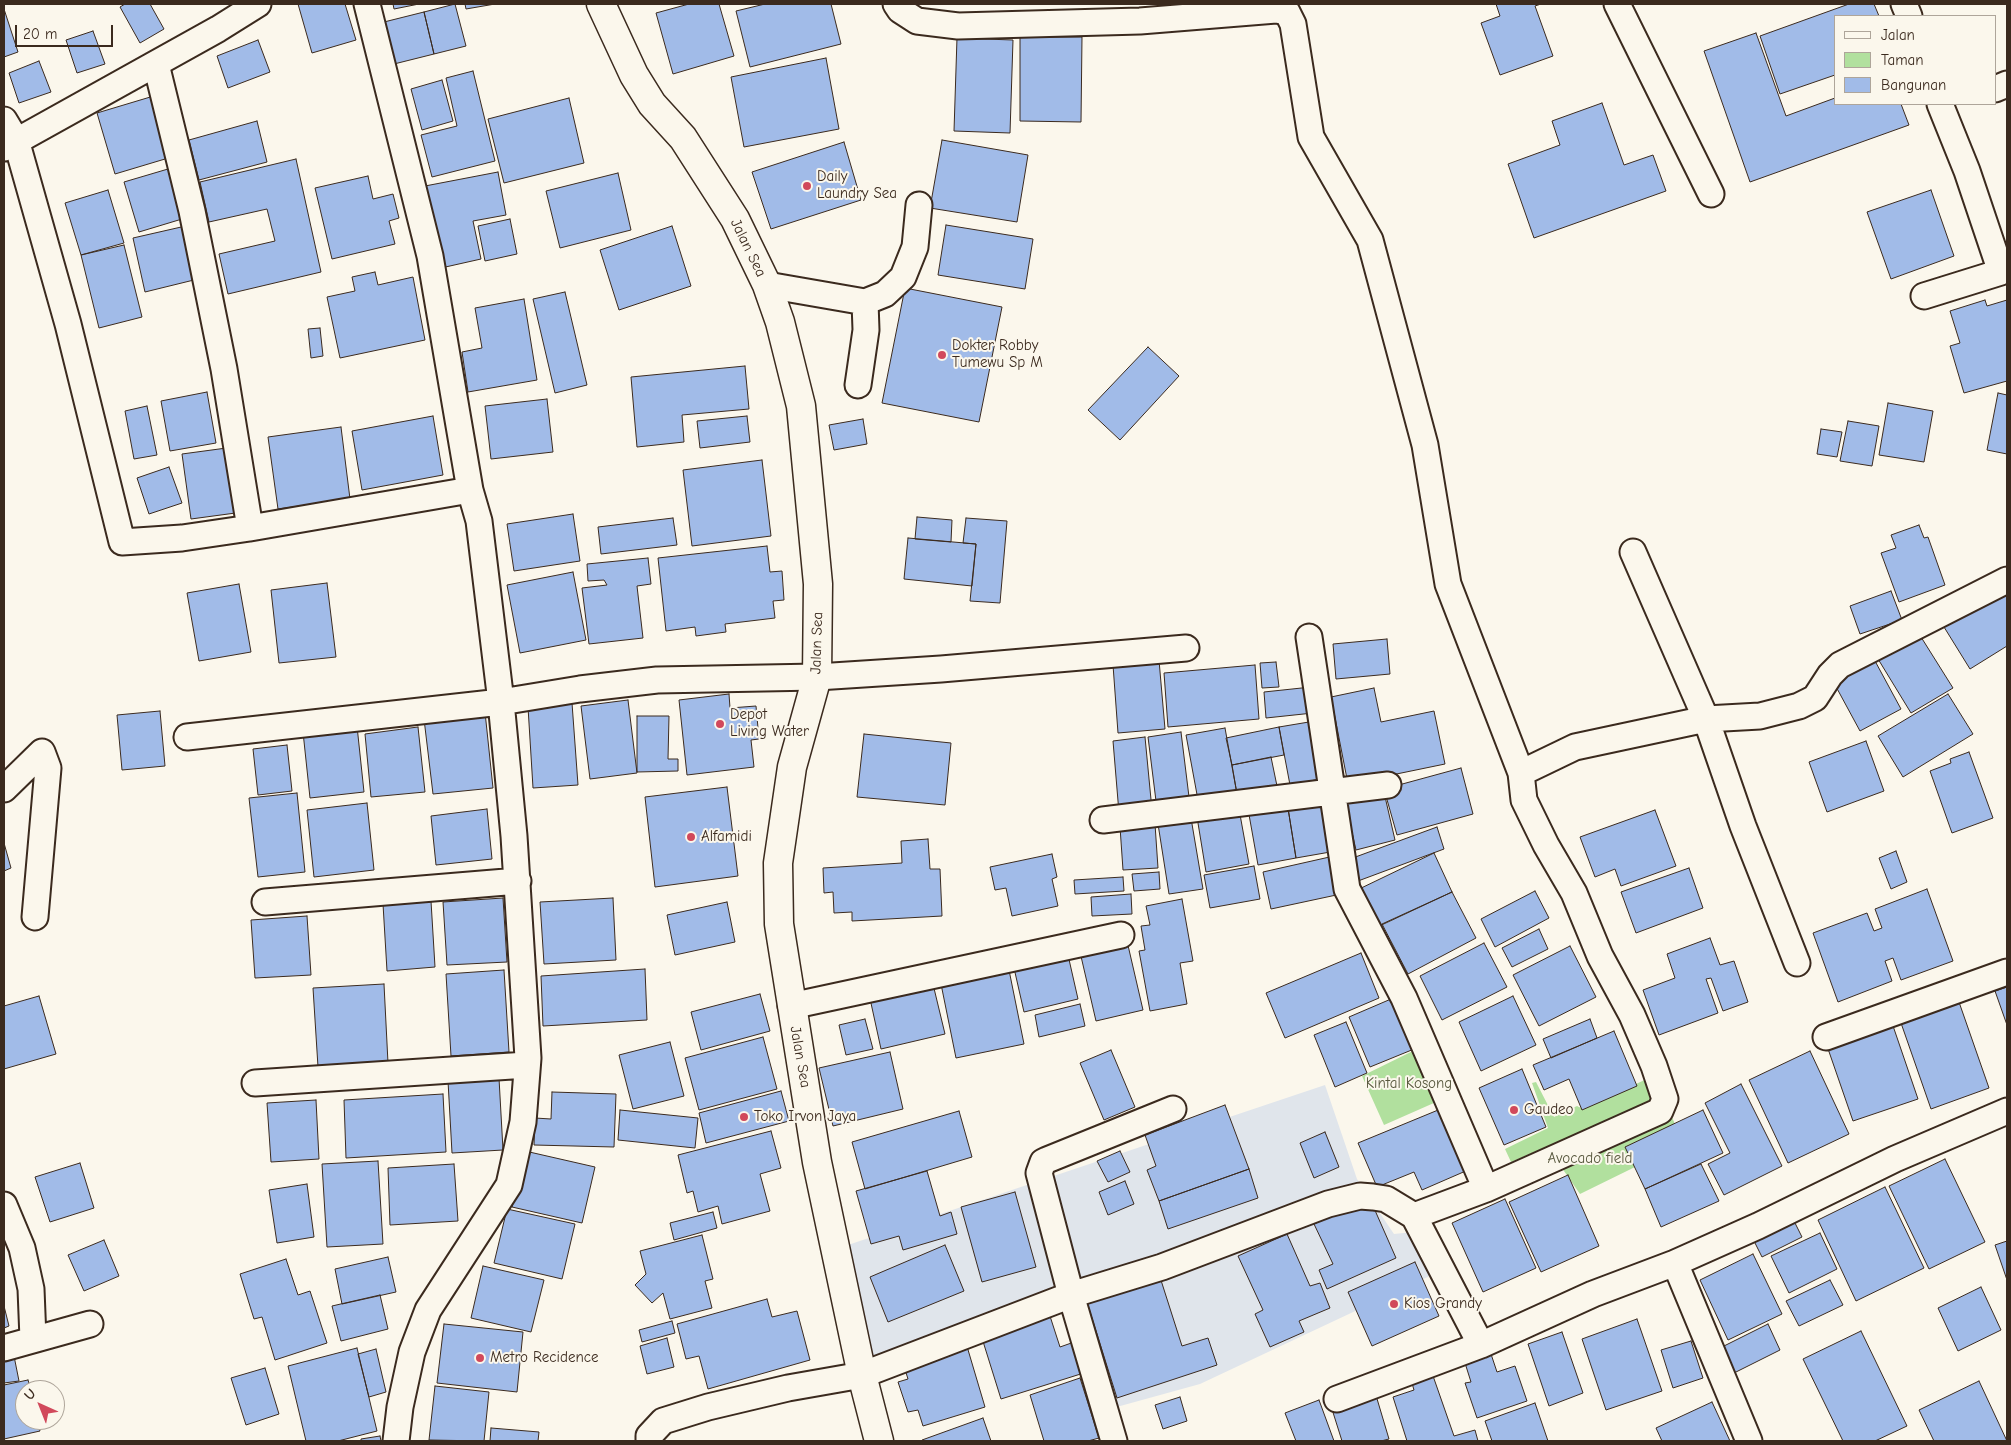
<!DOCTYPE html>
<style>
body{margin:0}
#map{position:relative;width:2011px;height:1445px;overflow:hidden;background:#fbf7ec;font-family:"Comic Neue",sans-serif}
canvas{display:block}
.frame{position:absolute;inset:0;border:5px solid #3b2a1e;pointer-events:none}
.legend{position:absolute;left:1834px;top:15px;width:162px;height:90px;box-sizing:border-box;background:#fbf7ec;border:1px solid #aea59a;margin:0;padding:6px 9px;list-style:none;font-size:15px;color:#3b2a1e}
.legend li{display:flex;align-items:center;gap:10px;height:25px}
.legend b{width:25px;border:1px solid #aea59a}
.north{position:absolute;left:15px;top:1380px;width:50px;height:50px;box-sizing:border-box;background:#fbf7ec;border:1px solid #aea59a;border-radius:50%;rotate:316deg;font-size:14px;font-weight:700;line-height:20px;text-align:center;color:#3b2a1e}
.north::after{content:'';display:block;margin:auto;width:18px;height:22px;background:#d1495b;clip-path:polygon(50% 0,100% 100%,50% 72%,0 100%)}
.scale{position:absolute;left:15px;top:25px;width:98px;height:22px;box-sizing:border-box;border:2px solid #3b2a1e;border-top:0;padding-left:6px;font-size:15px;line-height:18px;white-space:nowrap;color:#3b2a1e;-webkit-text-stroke:4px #fbf7ec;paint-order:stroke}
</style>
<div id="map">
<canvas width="2011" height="1445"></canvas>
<div class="frame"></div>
<ul class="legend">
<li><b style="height:6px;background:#fbf7ec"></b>Jalan</li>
<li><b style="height:14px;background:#b1e09e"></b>Taman</li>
<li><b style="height:14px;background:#a1bbe8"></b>Bangunan</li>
</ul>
<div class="north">U</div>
<div class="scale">20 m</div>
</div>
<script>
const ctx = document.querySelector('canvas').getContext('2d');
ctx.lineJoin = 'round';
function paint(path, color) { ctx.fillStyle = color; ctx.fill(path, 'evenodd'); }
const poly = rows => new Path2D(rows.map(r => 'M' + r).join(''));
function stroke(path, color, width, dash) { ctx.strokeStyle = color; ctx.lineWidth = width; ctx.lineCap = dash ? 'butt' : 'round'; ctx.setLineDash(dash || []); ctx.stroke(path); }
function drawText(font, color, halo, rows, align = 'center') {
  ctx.font = font + ' "Comic Neue",sans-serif'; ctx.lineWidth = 4; ctx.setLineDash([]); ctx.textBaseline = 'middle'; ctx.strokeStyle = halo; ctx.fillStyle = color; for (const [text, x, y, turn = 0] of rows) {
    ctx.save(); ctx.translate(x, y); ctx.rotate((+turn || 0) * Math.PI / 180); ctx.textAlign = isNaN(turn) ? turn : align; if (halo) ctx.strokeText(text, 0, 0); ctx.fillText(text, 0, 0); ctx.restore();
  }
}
paint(poly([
 [1325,1085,1357,1179,1394,1234,1413,1232,1434,1274,1200,1384,1113,1408,1079,1295,868,1375,845,1246]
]), '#e0e5eb');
paint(poly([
 [1423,1046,1452,1095,1384,1125,1362,1076],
 [1653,1076,1675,1124,1635,1167,1580,1194,1548,1148,1581,1132,1511,1162,1505,1149,1548,1128,1532,1083,1536,1082,1554,1117,1577,1106,1583,1109]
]), '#b1e09e');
const building = poly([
 [125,4,150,4,164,29,140,43,120,7,125,4],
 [298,4,345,4,356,40,312,53,298,4],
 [393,4,419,4,394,9,393,4],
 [455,4,466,46,434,54,424,12,455,4],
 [465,4,495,4,466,9,465,4],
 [689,4,719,4,734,56,673,74,656,13,689,4],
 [765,4,831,4,841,44,750,67,736,11,765,4],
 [1496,4,1541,4,1535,6,1553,56,1500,75,1481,23,1500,16,1496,4],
 [1849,4,1874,4,1879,16,1835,16,1835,75,1780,94,1760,36,1849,4],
 [4,9,18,52,4,57,4,9],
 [424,12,434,54,386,66,376,24,424,12],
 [93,31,105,64,77,73,66,40,93,31],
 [1756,33,1786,116,1835,98,1835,104,1901,104,1909,125,1750,182,1704,51,1756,33],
 [1020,37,1082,37,1081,122,1020,121,1020,37],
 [957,38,1013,40,1010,133,954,131,957,38],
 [258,40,270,72,228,88,217,56,258,40],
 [826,58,839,129,744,147,731,77,826,58],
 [39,61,51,92,19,103,9,73,39,61],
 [473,71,495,161,432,177,421,135,457,126,446,78,473,71],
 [442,80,453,121,422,130,411,89,442,80],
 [157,95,175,156,115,174,97,113,157,95],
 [569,98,584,163,504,183,488,119,569,98],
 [1602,103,1624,165,1653,155,1666,191,1534,238,1508,164,1560,145,1552,121,1602,103],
 [257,121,267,162,199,180,189,140,257,121],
 [942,140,1028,155,1017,222,930,208,942,140],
 [844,142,861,200,771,229,752,172,844,142],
 [296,159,321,272,228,294,219,254,275,241,267,209,209,222,200,182,296,159],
 [168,169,182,219,139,232,124,182,168,169],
 [498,172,506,215,473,221,481,259,441,268,425,186,498,172],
 [618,173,631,230,560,248,546,191,618,173],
 [368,176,373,199,393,194,399,218,389,221,395,244,332,259,315,188,368,176],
 [108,190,124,243,81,255,65,203,108,190],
 [1931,190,1954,256,1891,279,1867,212,1931,190],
 [510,219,517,254,485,261,478,226,510,219],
 [190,225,202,278,145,292,133,238,190,225],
 [946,225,1033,239,1025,289,938,275,946,225],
 [672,226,691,286,619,310,600,250,672,226],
 [124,245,142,317,99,328,81,255,124,245],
 [375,272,378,285,413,277,425,340,340,358,327,297,355,291,352,277,375,272],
 [905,288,1002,307,979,422,882,403,905,288],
 [565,292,587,385,555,393,533,299,565,292],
 [524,299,537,380,468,392,462,352,482,348,475,308,524,299],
 [1985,300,1987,306,2007,300,2007,381,1964,393,1950,346,1960,343,1950,311,1985,300],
 [320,328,323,356,311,358,308,329,320,328],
 [1148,347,1179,376,1120,440,1088,410,1148,347],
 [745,366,749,409,682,415,684,442,637,447,631,377,745,366],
 [207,392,216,443,170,451,161,401,207,392],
 [1998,393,2007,395,2007,454,1987,450,1998,393],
 [547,399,553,452,491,459,485,406,547,399],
 [1888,403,1933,411,1924,462,1879,455,1888,403],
 [147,406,157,455,134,459,125,411,147,406],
 [433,416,443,475,362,490,352,431,433,416],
 [747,416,750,442,700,448,697,421,747,416],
 [863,419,867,444,834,450,829,425,863,419],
 [1848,421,1879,426,1872,466,1840,461,1848,421],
 [341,427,350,499,278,509,268,437,341,427],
 [1821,429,1842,432,1837,457,1817,454,1821,429],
 [234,447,243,512,191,519,182,454,234,447],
 [762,460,771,536,692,546,683,470,762,460],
 [169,467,182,503,149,514,137,478,169,467],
 [573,514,580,561,514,571,507,524,573,514],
 [917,517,952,520,951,542,915,539,917,517],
 [673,518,677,545,601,554,598,527,673,518],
 [966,518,1007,521,1000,603,970,601,976,544,963,543,966,518],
 [1919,525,1924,538,1928,537,1945,585,1899,602,1881,553,1896,548,1891,535,1919,525],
 [908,538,976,544,972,586,904,579,908,538],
 [767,546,770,572,782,571,784,600,773,601,775,618,725,624,726,632,696,636,695,627,666,631,658,558,767,546],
 [648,558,651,584,637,586,643,638,589,644,582,588,607,585,604,580,588,581,587,564,648,558],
 [573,572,586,640,520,653,507,585,573,572],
 [327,583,336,657,279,663,271,590,327,583],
 [239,584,251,652,199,661,187,593,239,584],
 [2007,588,2007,646,1970,669,1944,627,2007,588],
 [1891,591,1902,620,1860,634,1850,606,1891,591],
 [1916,629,1953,688,1911,713,1875,654,1916,629],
 [1387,639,1390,674,1336,679,1333,644,1387,639],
 [1159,660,1165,729,1118,733,1113,665,1159,660],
 [1875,661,1901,709,1860,731,1834,683,1875,661],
 [1276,662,1279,687,1262,688,1260,663,1276,662],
 [1255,665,1259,719,1168,727,1164,673,1255,665],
 [1311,687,1313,713,1266,718,1264,692,1311,687],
 [1374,688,1381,722,1434,711,1445,764,1348,784,1331,697,1374,688],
 [729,694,730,708,756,706,759,739,751,740,754,767,687,775,679,700,729,694],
 [1948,694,1973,734,1903,777,1878,736,1948,694],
 [628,700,637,773,590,779,581,706,628,700],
 [572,703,578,785,533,788,528,707,572,703],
 [160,711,165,766,122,770,117,715,160,711],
 [485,712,493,788,433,794,424,719,485,712],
 [637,716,669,716,668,759,678,759,678,771,637,772,637,716],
 [1315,721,1325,778,1290,785,1279,727,1315,721],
 [357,726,364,792,310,798,303,732,357,726],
 [418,727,425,792,371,797,365,734,418,727],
 [1279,727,1284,755,1232,765,1226,738,1279,727],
 [1225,728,1237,794,1198,800,1186,735,1225,728],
 [1181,732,1190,805,1157,809,1148,737,1181,732],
 [864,734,951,743,945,805,857,797,864,734],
 [1145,737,1152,810,1119,813,1113,741,1145,737],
 [1866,741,1884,791,1827,812,1809,762,1866,741],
 [287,745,292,791,258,795,253,749,287,745],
 [1969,752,1993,818,1952,833,1930,771,1951,763,1950,759,1969,752],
 [1271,757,1277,786,1237,794,1232,765,1271,757],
 [1461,768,1473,814,1397,835,1384,789,1461,768],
 [727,787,738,876,655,887,645,797,727,787],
 [1383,788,1395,840,1356,850,1344,797,1383,788],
 [297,793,305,872,258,877,249,798,297,793],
 [1326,795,1336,851,1296,858,1287,802,1326,795],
 [1287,802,1296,858,1258,865,1248,809,1287,802],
 [367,803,374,870,314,877,307,810,367,803],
 [487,809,492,859,436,865,431,816,487,809],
 [1239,809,1249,864,1206,872,1197,817,1239,809],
 [1655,810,1676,866,1621,886,1615,869,1595,877,1580,837,1655,810],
 [1191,818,1203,889,1169,894,1158,824,1191,818],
 [1155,824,1158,868,1123,870,1120,827,1155,824],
 [1437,827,1444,849,1358,881,1350,859,1437,827],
 [928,839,930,869,940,869,942,916,852,921,852,912,834,913,833,892,824,893,823,868,902,863,901,841,928,839],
 [4,843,11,868,4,871,4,843],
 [1896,851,1907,882,1891,889,1879,858,1896,851],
 [1434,853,1452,892,1373,929,1355,891,1434,853],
 [1052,854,1057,877,1052,879,1058,906,1012,916,1006,888,995,890,990,867,1052,854],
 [1334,856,1341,894,1271,909,1263,872,1334,856],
 [1254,866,1260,899,1210,908,1204,875,1254,866],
 [1689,868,1703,908,1636,933,1621,892,1689,868],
 [1159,872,1160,889,1134,891,1132,874,1159,872],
 [1123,877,1124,891,1075,894,1074,880,1123,877],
 [1927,889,1953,961,1901,980,1893,958,1885,961,1892,981,1838,1002,1813,933,1867,913,1874,931,1882,928,1875,909,1927,889],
 [1535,891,1549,918,1495,947,1481,919,1535,891],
 [1452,892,1476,938,1408,974,1382,924,1452,892],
 [1131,894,1132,914,1092,916,1091,897,1131,894],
 [503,898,507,962,447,965,443,902,503,898],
 [613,898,616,960,544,964,540,902,613,898],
 [1182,899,1193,961,1180,963,1187,1004,1150,1011,1139,951,1145,950,1141,926,1150,925,1146,906,1182,899],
 [431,901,435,967,387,971,383,904,431,901],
 [727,902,735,942,675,955,667,915,727,902],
 [307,916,311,975,255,978,251,920,307,916],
 [1539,929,1548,949,1512,967,1502,948,1539,929],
 [1710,938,1720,965,1734,961,1748,1002,1723,1011,1711,978,1706,979,1718,1013,1659,1035,1643,990,1675,978,1667,954,1710,938],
 [1127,941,1143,1010,1096,1021,1080,952,1127,941],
 [1484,943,1507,987,1442,1020,1420,976,1484,943],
 [1570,946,1596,997,1539,1026,1513,975,1570,946],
 [1361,953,1379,998,1285,1038,1266,993,1361,953],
 [1068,955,1078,999,1024,1012,1014,968,1068,955],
 [645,969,647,1020,543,1026,541,976,645,969],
 [504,970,509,1052,451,1056,446,974,504,970],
 [1009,970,1024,1044,956,1058,941,984,1009,970],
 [932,980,945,1034,881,1049,869,994,932,980],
 [384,984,388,1063,318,1067,313,988,384,984],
 [2007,987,2007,1025,1995,991,2007,987],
 [760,994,770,1031,701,1050,691,1012,760,994],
 [39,996,56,1054,4,1069,4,1006,39,996],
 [1398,996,1419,1047,1370,1067,1349,1017,1398,996],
 [1513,996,1536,1045,1481,1071,1459,1022,1513,996],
 [1959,1002,1989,1088,1931,1109,1901,1023,1959,1002],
 [1080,1004,1085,1026,1039,1037,1035,1015,1080,1004],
 [865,1019,873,1049,846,1055,839,1025,865,1019],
 [1590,1019,1597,1038,1551,1058,1543,1039,1590,1019],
 [1891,1020,1918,1099,1853,1121,1826,1043,1891,1020],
 [1346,1022,1367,1073,1335,1087,1314,1035,1346,1022],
 [1614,1031,1637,1086,1582,1110,1569,1079,1544,1090,1533,1065,1614,1031],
 [763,1037,777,1089,699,1110,685,1058,763,1037],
 [670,1042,684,1096,633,1109,619,1055,670,1042],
 [1111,1050,1135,1107,1104,1120,1080,1063,1111,1050],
 [1810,1051,1849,1134,1788,1163,1749,1080,1810,1051],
 [890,1052,903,1109,833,1126,819,1068,890,1052],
 [1522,1069,1546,1127,1504,1145,1479,1088,1522,1069],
 [499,1078,503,1150,452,1153,448,1081,499,1078],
 [1741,1084,1782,1166,1724,1195,1708,1164,1730,1153,1705,1103,1741,1084],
 [781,1091,789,1121,706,1143,699,1113,781,1091],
 [552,1092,616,1094,614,1147,534,1145,535,1118,551,1119,552,1092],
 [443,1094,446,1152,346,1158,344,1100,443,1094],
 [316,1100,319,1159,271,1162,267,1103,316,1100],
 [1225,1105,1249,1169,1159,1201,1147,1170,1156,1166,1145,1135,1225,1105],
 [1443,1108,1468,1170,1422,1190,1414,1172,1377,1187,1358,1143,1443,1108],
 [620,1110,698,1118,695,1148,618,1140,620,1110],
 [1703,1110,1723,1153,1645,1189,1625,1147,1703,1110],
 [959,1111,972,1157,865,1189,852,1142,959,1111],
 [771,1131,781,1168,760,1174,770,1211,722,1224,718,1206,698,1212,693,1191,687,1193,678,1155,771,1131],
 [1325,1132,1339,1167,1314,1178,1300,1143,1325,1132],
 [525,1151,595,1167,582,1223,512,1207,525,1151],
 [1120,1151,1130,1172,1108,1182,1097,1161,1120,1151],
 [1945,1159,1985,1242,1929,1269,1889,1186,1945,1159],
 [378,1161,383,1244,327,1247,322,1164,378,1161],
 [80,1163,94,1208,50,1222,35,1177,80,1163],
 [454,1164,458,1221,390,1225,388,1168,454,1164],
 [1701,1164,1719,1201,1661,1227,1645,1189,1701,1164],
 [1249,1169,1258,1198,1168,1229,1159,1201,1249,1169],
 [927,1171,940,1216,951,1212,957,1234,903,1250,899,1236,871,1244,856,1191,927,1171],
 [1568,1175,1599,1246,1541,1272,1509,1202,1568,1175],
 [1125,1181,1134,1204,1108,1215,1099,1192,1125,1181],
 [307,1184,314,1237,277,1243,269,1190,307,1184],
 [1885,1187,1924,1268,1856,1301,1818,1220,1885,1187],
 [1015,1192,1036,1267,982,1282,961,1207,1015,1192],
 [1370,1199,1396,1258,1327,1289,1319,1270,1333,1264,1314,1224,1370,1199],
 [1505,1199,1536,1268,1483,1292,1452,1223,1505,1199],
 [507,1209,575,1224,562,1279,494,1263,507,1209],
 [713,1212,717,1228,674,1240,670,1223,713,1212],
 [1794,1221,1802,1237,1762,1257,1754,1241,1794,1221],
 [1820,1233,1837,1269,1789,1293,1771,1256,1820,1233],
 [1287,1234,1310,1286,1320,1283,1330,1308,1299,1321,1304,1332,1270,1347,1255,1314,1263,1310,1238,1256,1287,1234],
 [702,1235,713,1279,705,1281,712,1308,670,1319,663,1293,652,1303,635,1285,646,1274,640,1251,702,1235],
 [104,1240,119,1276,84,1291,68,1255,104,1240],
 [2007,1241,2007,1280,1995,1245,2007,1241],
 [945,1245,964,1291,888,1322,870,1277,945,1245],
 [1753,1254,1782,1314,1728,1340,1700,1280,1753,1254],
 [388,1257,396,1292,342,1304,335,1269,388,1257],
 [286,1259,298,1295,310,1291,327,1343,275,1360,262,1317,254,1319,240,1274,286,1259],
 [1415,1262,1439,1316,1372,1346,1348,1292,1415,1262],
 [483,1266,544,1280,531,1332,471,1318,483,1266],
 [1159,1274,1182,1346,1208,1338,1217,1365,1117,1398,1086,1299,1159,1274],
 [1830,1280,1843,1305,1799,1326,1786,1301,1830,1280],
 [1981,1287,2001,1330,1958,1351,1938,1308,1981,1287],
 [380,1295,388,1329,341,1341,332,1306,380,1295],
 [767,1299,772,1317,797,1311,810,1360,708,1389,699,1356,686,1359,677,1324,767,1299],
 [4,1306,9,1326,4,1328,4,1306],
 [1049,1313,1060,1347,1077,1341,1087,1372,1001,1399,981,1335,1049,1313],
 [1637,1319,1662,1391,1606,1410,1582,1339,1637,1319],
 [672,1321,675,1333,642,1342,639,1330,672,1321],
 [444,1324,523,1332,517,1392,437,1383,444,1324],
 [1768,1324,1780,1350,1734,1373,1722,1347,1768,1324],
 [1861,1331,1907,1426,1875,1441,1843,1441,1803,1359,1861,1331],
 [1562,1332,1583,1393,1549,1406,1528,1344,1562,1332],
 [667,1338,674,1367,647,1374,640,1346,667,1338],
 [1691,1341,1703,1378,1673,1388,1661,1350,1691,1341],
 [966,1343,985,1407,923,1426,918,1410,908,1412,898,1382,908,1379,903,1363,966,1343],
 [357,1348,377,1431,338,1441,306,1441,288,1366,357,1348],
 [376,1349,386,1392,369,1397,358,1354,376,1349],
 [1491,1354,1497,1372,1515,1366,1527,1401,1477,1418,1465,1383,1471,1382,1465,1363,1491,1354],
 [14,1356,19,1381,4,1383,4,1357,14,1356],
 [265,1368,279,1414,246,1425,231,1378,265,1368],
 [1432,1373,1454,1436,1475,1430,1478,1441,1407,1441,1393,1397,1414,1390,1411,1380,1432,1373],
 [1080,1378,1099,1438,1088,1441,1044,1441,1030,1395,1080,1378],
 [28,1380,31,1390,25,1390,25,1420,37,1420,40,1431,4,1439,4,1385,28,1380],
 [1979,1381,2007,1441,1934,1441,1919,1410,1979,1381],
 [435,1386,489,1392,484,1441,429,1440,435,1386],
 [1375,1392,1389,1439,1381,1441,1342,1441,1331,1406,1375,1392],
 [1180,1397,1187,1421,1163,1429,1155,1405,1180,1397],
 [1319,1400,1334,1441,1296,1441,1285,1413,1319,1400],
 [1712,1402,1730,1441,1662,1441,1656,1428,1712,1402],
 [1535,1403,1548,1441,1492,1441,1485,1421,1535,1403],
 [983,1418,991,1441,922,1441,922,1440,983,1418],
 [491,1428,539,1432,538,1441,490,1441,491,1428],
 [380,1436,381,1441,361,1441,361,1439,380,1436]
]);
paint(building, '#a1bbe8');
stroke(building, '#3b2a1e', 1);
const minor = poly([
 [367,4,430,256,470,490,479,521,501,702,580,689,657,680,817,677,941,669,1186,648],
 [896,4,900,10,917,21,958,26,1140,21,1276,10,1287,12,1293,24,1311,137,1370,240,1425,445,1448,584,1521,773],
 [1617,4,1711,194],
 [1904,4,1909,16],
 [156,64,192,211,224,369,250,528],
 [1995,89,2007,84],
 [4,120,16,140,68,324,122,542,182,538,250,528,470,490],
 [4,148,218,29,258,4],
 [767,285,865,302,885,294,903,277,915,247,919,205],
 [1924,296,2001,272,1967,171,1940,104],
 [858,385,866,330,865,302],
 [1633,552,1706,719,1743,826,1797,963],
 [1309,637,1347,889,1404,998,1486,1189],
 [187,737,501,702,514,836,528,1058,523,1122,509,1185,428,1310,412,1352,400,1407,396,1441],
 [4,789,42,752,48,768,35,917],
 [1103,820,1388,785],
 [265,902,518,881],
 [791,1006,1121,935],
 [1826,1037,2007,972],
 [255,1083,527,1065],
 [4,1205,22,1248,31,1289,33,1339],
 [1414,1216,1481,1345],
 [1675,1263,1758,1226,1895,1159,2007,1111],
 [4,1348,90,1324],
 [1337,1399,1481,1345,1593,1294,1675,1263,1749,1441],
 [649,1441,649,1436,663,1421,708,1407,788,1388,862,1375,1071,1295,1162,1267,1328,1204,1360,1196,1373,1197,1386,1199,1414,1216,1486,1189,1660,1111,1665,1099,1654,1066,1632,1015,1600,956,1574,893,1546,845,1524,800,1521,773,1575,747,1706,719,1760,716,1799,706,1815,698,1830,675,1840,665,2007,580],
 [1114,1441,1071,1295,1039,1173,1043,1162,1047,1160,1173,1109]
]);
const secondary = poly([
 [601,4,634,75,652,104,683,138,735,219,767,285,780,322,801,406,818,584,817,677,792,767,778,863,779,924,817,1162,862,1375,879,1441]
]);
stroke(minor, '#3b2a1e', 29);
stroke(secondary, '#3b2a1e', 31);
stroke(minor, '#fbf7ec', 25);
stroke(secondary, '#fbf7ec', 28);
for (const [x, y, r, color] of [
 [807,186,5,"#d1495b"],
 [942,355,5,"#d1495b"],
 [720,724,5,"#d1495b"],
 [691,837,5,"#d1495b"],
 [1514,1110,5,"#d1495b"],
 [744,1117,5,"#d1495b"],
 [1394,1304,5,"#d1495b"],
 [480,1358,5,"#d1495b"]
]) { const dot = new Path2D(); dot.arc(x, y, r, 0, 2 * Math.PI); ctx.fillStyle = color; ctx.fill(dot); stroke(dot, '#fbf7ec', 2); }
drawText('15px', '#3b2a1e', '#fbf7ec', [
 ["Daily",817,177],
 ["Laundry Sea",817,194],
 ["Dokter Robby",952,346],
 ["Tumewu Sp M",952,363],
 ["Depot",730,715],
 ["Living Water",730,732],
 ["Alfamidi",701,837],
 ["Gaudeo",1524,1110],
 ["Toko Irvon Jaya",754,1117],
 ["Kios Grandy",1404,1304],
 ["Metro Recidence",490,1358]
], 'left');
drawText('15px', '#3b2a1e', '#fbf7ec', [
 ["Jalan Sea",748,248,64],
 ["Jalan Sea",817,643,-88],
 ["Jalan Sea",800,1057,80]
]);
drawText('15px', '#58583e', '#fbf7ec', [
 ["Kintal Kosong",1409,1084],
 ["Avocado field",1590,1159]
]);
</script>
